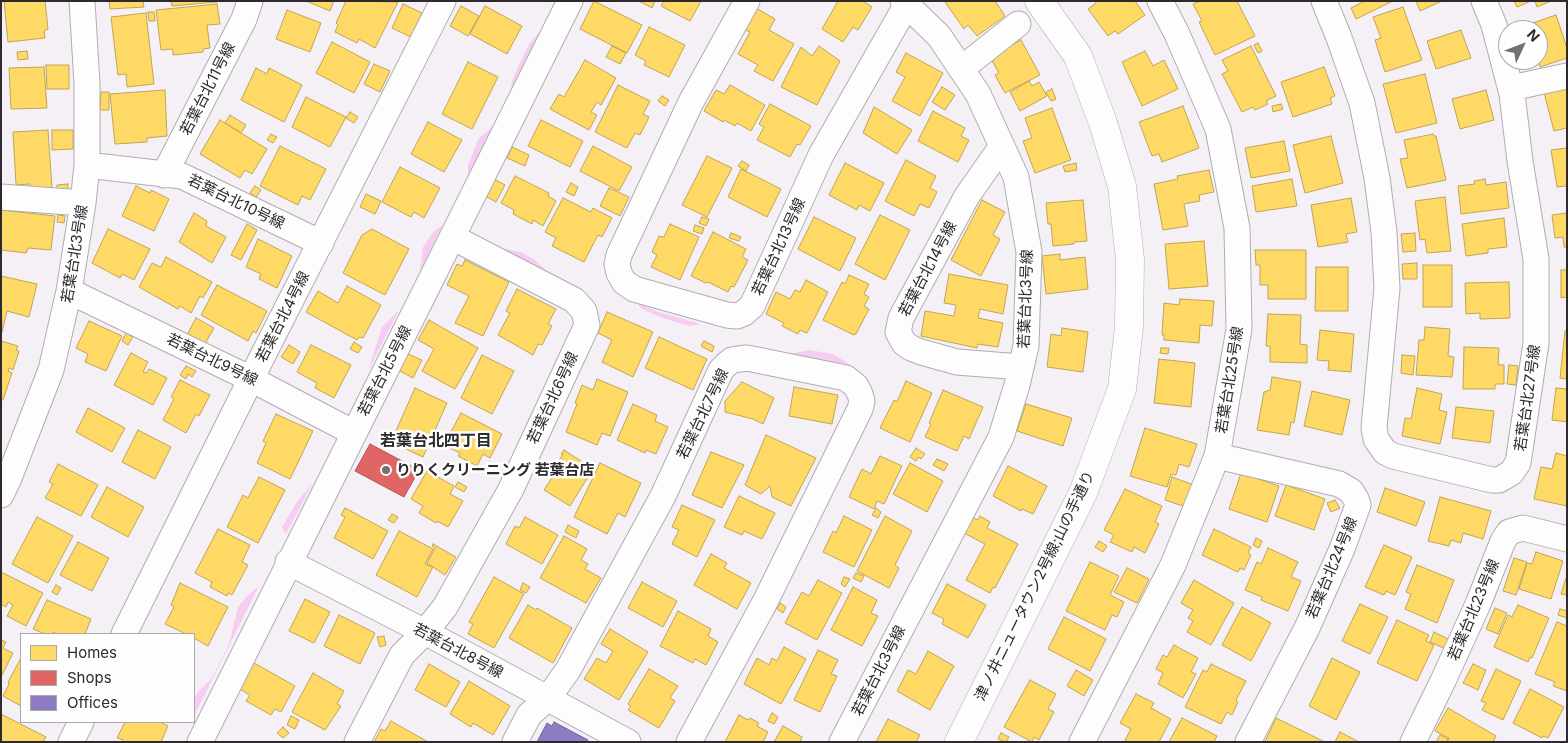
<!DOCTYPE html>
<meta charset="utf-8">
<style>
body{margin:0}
#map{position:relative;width:1568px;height:743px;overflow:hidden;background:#f5f0f5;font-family:Inter,sans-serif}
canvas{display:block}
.frame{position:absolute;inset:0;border:2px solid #2d292d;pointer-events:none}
.legend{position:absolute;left:20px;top:633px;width:175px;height:90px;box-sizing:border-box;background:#fefefe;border:1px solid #aaa9aa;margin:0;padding:6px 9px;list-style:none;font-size:15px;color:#2d292d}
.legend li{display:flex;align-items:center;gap:10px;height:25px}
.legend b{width:25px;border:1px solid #aaa9aa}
.north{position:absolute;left:1498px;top:20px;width:50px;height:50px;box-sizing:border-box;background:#fefefe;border:1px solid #aaa9aa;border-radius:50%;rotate:47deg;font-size:14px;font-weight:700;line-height:20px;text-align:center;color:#2d292d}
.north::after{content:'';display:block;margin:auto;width:18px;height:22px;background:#736f73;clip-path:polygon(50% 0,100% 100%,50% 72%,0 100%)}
</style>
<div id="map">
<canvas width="1568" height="743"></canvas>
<div class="frame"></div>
<ul class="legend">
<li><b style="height:14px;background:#ffd966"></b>Homes</li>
<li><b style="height:14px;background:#e06666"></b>Shops</li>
<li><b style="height:14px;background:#8e7cc3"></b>Offices</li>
</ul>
<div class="north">N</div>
</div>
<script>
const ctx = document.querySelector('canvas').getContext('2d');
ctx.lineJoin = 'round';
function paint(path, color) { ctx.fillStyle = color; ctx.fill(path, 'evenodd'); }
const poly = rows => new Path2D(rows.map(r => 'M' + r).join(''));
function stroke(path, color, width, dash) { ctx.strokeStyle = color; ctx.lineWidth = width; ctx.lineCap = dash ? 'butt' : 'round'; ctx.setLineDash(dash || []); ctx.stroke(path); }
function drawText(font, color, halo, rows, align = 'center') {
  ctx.font = font + ' Inter,"Noto Sans JP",sans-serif'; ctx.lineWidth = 5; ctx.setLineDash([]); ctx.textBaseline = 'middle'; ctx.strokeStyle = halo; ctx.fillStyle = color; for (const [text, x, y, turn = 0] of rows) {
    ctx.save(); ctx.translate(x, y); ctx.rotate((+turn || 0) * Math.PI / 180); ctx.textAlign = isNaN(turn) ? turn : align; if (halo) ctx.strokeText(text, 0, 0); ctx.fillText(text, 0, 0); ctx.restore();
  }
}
paint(poly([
 [540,32,511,92,512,81,522,58,530,43],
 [497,123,468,177,468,165,479,138],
 [442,226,420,271,423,247,433,232],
 [499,248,521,252,535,260,554,278],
 [636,302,658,312,701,324,689,326,660,317,642,309],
 [399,310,368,371,382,327],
 [809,350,833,354,851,365,790,354],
 [312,484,286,534,282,527,297,502],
 [259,586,194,716,194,700,197,693,212,678,229,644,238,607,247,596]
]), '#f6ccf2');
const homes = poly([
 [4,1,45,1,48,29,44,31,45,38,8,42,4,1],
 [109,1,143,1,144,7,110,9,109,1],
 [171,1,217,1,217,2,172,6,171,1],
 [306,1,334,1,330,11,306,1],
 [346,1,398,2,375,48,359,39,357,43,335,32,338,25,336,23,346,1],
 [594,1,642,25,627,53,580,29,594,1],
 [639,1,655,1,652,8,639,1],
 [664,1,701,1,690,21,661,6,664,1],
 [838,1,863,1,872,7,858,30,853,27,843,42,822,29,838,1],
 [946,1,995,1,1005,16,977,36,968,25,964,29,945,2,946,1],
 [1095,1,1135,1,1145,15,1118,34,1115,31,1108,36,1088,9,1096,3,1095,1],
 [1200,1,1237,1,1255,36,1215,55,1199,22,1202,21,1193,4,1200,1],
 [1365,1,1393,1,1356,19,1351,8,1365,1],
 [1416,1,1442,1,1420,11,1416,1],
 [1514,1,1531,1,1517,7,1514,1],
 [1535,1,1551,1,1537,7,1535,1],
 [217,4,220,24,207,25,210,48,203,49,203,52,173,55,173,49,161,50,156,10,217,4],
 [403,4,422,13,411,37,392,28,403,4],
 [461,6,479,16,468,36,450,26,461,6],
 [485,6,522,26,507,54,470,34,485,6],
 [1403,7,1422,60,1385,72,1375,40,1381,38,1373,17,1403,7],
 [756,8,775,19,769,30,794,44,773,81,754,71,758,65,738,54,750,32,744,29,756,8],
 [287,10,321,23,310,52,276,39,287,10],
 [148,12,154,12,155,21,149,21,148,12],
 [146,13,154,84,127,87,126,74,118,75,111,17,146,13],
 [1556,15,1567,48,1567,58,1540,67,1538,59,1538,30,1528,30,1527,25,1556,15],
 [649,27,685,45,669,77,644,65,646,61,635,55,649,27],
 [1461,30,1471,58,1436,69,1427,41,1461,30],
 [1021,40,1040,75,1005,93,995,75,999,73,990,57,1021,40],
 [332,42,370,62,354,93,316,73,332,42],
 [1258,43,1262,51,1258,53,1254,45,1258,43],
 [612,46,626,53,620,64,606,57,612,46],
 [819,46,840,61,817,105,781,87,801,47,812,56,819,46],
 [1251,46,1276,96,1266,101,1268,104,1255,110,1253,107,1242,112,1222,74,1228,71,1222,60,1251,46],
 [27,51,28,59,18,60,17,52,27,51],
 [1145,51,1153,66,1164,60,1178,89,1142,106,1122,62,1145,51],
 [906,53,943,73,920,116,892,101,905,77,896,72,906,53],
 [585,60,616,78,601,105,597,102,591,112,597,115,589,130,550,109,559,94,564,97,585,60],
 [468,62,498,77,472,129,442,114,468,62],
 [374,64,390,71,380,92,364,84,374,64],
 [46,65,69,65,69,89,47,89,46,65],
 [44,67,47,108,11,109,9,68,44,67],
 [1324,67,1335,96,1330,98,1332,104,1293,117,1281,82,1324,67],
 [256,68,267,74,269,68,302,85,284,122,241,100,256,68],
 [1425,74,1437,123,1396,133,1383,84,1425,74],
 [1029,81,1032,86,1039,82,1047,96,1020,111,1010,92,1029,81],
 [1567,83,1567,128,1554,131,1543,89,1567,83],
 [618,85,650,101,643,114,649,117,640,135,635,133,627,148,595,132,618,85],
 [730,85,765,105,751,131,737,123,735,126,724,120,723,122,704,111,716,90,724,94,730,85],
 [942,87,955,95,945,110,932,102,942,87],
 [1052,89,1056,99,1051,101,1046,92,1052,89],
 [165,90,167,136,147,138,147,142,115,144,110,94,165,90],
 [1486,90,1494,120,1460,129,1452,99,1486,90],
 [101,92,109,92,109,110,100,110,101,92],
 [662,96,669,100,665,106,658,101,662,96],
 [306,97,346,117,330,147,292,127,306,97],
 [770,104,811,126,800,145,797,144,790,157,757,140,764,127,759,124,770,104],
 [1281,104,1283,109,1273,112,1272,106,1281,104],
 [1183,106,1199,148,1162,162,1159,154,1152,156,1139,122,1183,106],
 [874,107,912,130,897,154,863,133,874,107],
 [1052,108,1071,160,1035,173,1023,141,1032,138,1025,118,1052,108],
 [933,111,965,128,961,136,969,140,958,162,918,141,933,111],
 [350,112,358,117,354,123,346,118,350,112],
 [230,115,246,125,241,133,225,123,230,115],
 [220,120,267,149,252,174,245,170,240,178,200,154,220,120],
 [541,120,583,141,570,167,528,146,541,120],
 [428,122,462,140,444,172,411,154,428,122],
 [48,130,52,188,31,189,30,184,16,185,13,132,48,130],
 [52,130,73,130,73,149,52,150,52,130],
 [271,134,277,137,273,143,267,140,271,134],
 [1433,134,1434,136,1436,136,1446,180,1407,188,1400,159,1408,158,1404,140,1433,134],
 [1331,136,1343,183,1305,193,1293,145,1331,136],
 [1284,141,1290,171,1251,178,1245,148,1284,141],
 [280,146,326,169,310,200,302,196,298,205,260,186,280,146],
 [593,146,632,167,619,191,580,171,593,146],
 [512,147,529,155,525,166,507,158,512,147],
 [1567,148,1567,186,1557,187,1551,150,1567,148],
 [707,156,732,168,707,217,682,205,707,156],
 [906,160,936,176,930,188,937,192,929,208,920,204,914,216,885,201,906,160],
 [742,161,749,165,746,171,738,166,742,161],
 [845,163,884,183,870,211,859,205,857,210,829,195,845,163],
 [1076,163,1077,170,1065,172,1063,166,1076,163],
 [400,167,440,188,424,218,414,212,411,217,382,202,400,167],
 [741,169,781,189,767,217,728,197,741,169],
 [1209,170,1214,192,1199,195,1200,201,1184,204,1188,226,1163,230,1154,184,1178,179,1177,176,1209,170],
 [515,176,549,193,548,196,556,201,543,226,533,220,532,224,513,214,514,210,501,203,515,176],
 [494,179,505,185,496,202,485,196,494,179],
 [1292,179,1297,206,1256,212,1252,186,1292,179],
 [1485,179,1486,185,1506,182,1509,208,1461,214,1458,186,1475,184,1474,181,1485,179],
 [571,183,578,187,574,196,566,192,571,183],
 [68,184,68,192,57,192,57,185,68,184],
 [136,186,150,193,151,190,169,199,154,231,122,216,136,186],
 [255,186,261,190,256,197,250,193,255,186],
 [609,188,629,197,620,216,600,206,609,188],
 [366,194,381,201,375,214,360,207,366,194],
 [1445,197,1451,251,1427,253,1425,239,1420,240,1415,201,1445,197],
 [563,198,591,212,593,208,612,218,602,237,598,235,584,262,552,246,556,238,545,232,563,198],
 [1351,198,1357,232,1346,234,1348,242,1318,247,1311,205,1351,198],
 [982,200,1005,212,993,235,1000,239,981,276,951,260,982,200],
 [1083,200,1087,241,1074,242,1074,244,1053,246,1051,224,1048,224,1046,203,1083,200],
 [1,210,55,216,51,250,28,248,26,253,1,250,1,210],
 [194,213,207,221,206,226,226,237,212,263,179,242,194,213],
 [1567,213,1567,247,1564,247,1563,237,1555,238,1552,215,1567,213],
 [58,215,65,216,64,223,57,222,58,215],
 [880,215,910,230,885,280,855,264,880,215],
 [702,217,709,219,706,226,699,223,702,217],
 [814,217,856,238,840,271,798,249,814,217],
 [1504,218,1507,247,1488,249,1488,253,1466,256,1462,224,1504,218],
 [247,224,257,230,241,260,231,255,247,224],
 [670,224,699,237,680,280,651,267,657,255,652,252,659,236,664,237,670,224],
 [695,225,704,228,702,234,693,231,695,225],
 [108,229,150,249,134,280,122,274,120,278,92,263,108,229],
 [372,229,409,249,385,295,343,273,362,235,372,229],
 [713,232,746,249,742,257,748,260,734,287,731,286,728,292,708,282,706,283,691,276,713,232],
 [731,233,741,237,739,241,729,238,731,233],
 [1415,233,1416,251,1403,252,1401,234,1415,233],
 [258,239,292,256,277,288,259,279,261,274,246,267,258,239],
 [1204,241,1208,286,1169,289,1165,244,1204,241],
 [1255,250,1306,250,1306,299,1268,299,1268,285,1260,285,1260,265,1256,265,1255,250],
 [1060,254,1060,260,1085,257,1088,289,1046,294,1042,256,1060,254],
 [166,257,212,282,203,298,200,296,191,313,180,306,178,309,139,287,152,263,161,267,166,257],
 [465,260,509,282,483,336,455,323,469,296,447,285,457,264,462,266,465,260],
 [1417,263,1417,279,1403,279,1402,264,1417,263],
 [1423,265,1452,265,1452,307,1423,307,1423,265],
 [1316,267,1348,267,1348,311,1315,311,1316,267],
 [1561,270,1567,270,1567,297,1561,298,1561,270],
 [949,274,1008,285,1003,314,980,309,978,318,1003,323,998,347,978,344,977,348,921,336,925,311,954,316,956,305,944,303,949,274],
 [849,275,869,284,864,294,869,297,864,306,869,309,856,334,854,334,854,335,823,320,842,282,845,284,849,275],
 [1,276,37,284,29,317,7,311,2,332,1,276],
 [806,280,828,292,807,333,800,330,798,334,782,326,784,323,766,314,776,292,790,299,795,290,800,292,806,280],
 [1509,282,1510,318,1480,319,1480,313,1466,314,1465,283,1509,282],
 [217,285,267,311,256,333,253,331,248,341,201,315,217,285],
 [347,286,381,305,363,338,359,337,357,340,306,312,318,291,338,303,347,286],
 [517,289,556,309,548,324,552,326,542,345,538,344,533,355,498,335,510,313,506,311,517,289],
 [1180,299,1214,301,1212,326,1200,325,1199,343,1164,340,1164,335,1162,335,1164,303,1179,305,1180,299],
 [607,312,653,332,633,377,602,362,612,340,598,333,607,312],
 [1268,314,1301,315,1300,344,1307,345,1307,363,1270,362,1270,346,1266,346,1268,314],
 [196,318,214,328,205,344,187,335,196,318],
 [429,320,478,348,455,389,422,371,434,349,418,340,429,320],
 [89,321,122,336,106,371,85,362,88,354,76,348,89,321],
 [1425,327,1450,329,1448,356,1454,357,1452,377,1416,375,1419,340,1424,340,1425,327],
 [1062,328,1088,332,1083,372,1047,367,1051,334,1061,336,1062,328],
 [1320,330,1354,334,1351,372,1328,370,1329,361,1317,360,1320,330],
 [1565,331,1567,331,1567,379,1560,378,1565,331],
 [126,333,133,337,128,345,122,341,126,333],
 [659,337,707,359,693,390,645,368,659,337],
 [1,341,18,346,16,350,19,351,13,370,9,368,8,371,12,373,3,400,1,400,1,341],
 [704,341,714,346,712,352,701,346,704,341],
 [354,342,362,347,358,353,350,349,354,342],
 [289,345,300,352,293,364,281,357,289,345],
 [311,345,351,365,334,398,315,388,317,383,297,372,311,345],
 [1464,347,1499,348,1498,365,1504,365,1504,384,1495,384,1495,389,1463,389,1464,347],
 [1161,348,1169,348,1168,354,1160,353,1161,348],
 [131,353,148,362,143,372,146,373,149,369,167,378,153,405,114,385,131,353],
 [406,353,422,360,413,378,398,370,406,353],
 [482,355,514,371,492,414,461,398,482,355],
 [1402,355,1415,356,1413,375,1401,373,1402,355],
 [1159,359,1195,363,1191,407,1154,403,1159,359],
 [1509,365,1518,366,1516,385,1507,384,1509,365],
 [186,366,196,371,192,377,188,374,186,379,180,375,186,366],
 [1272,377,1301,382,1294,423,1291,422,1289,435,1257,430,1264,392,1270,390,1272,377],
 [597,379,628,392,610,436,602,433,597,445,566,432,577,404,575,403,582,385,593,390,597,379],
 [180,380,210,395,199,416,196,414,186,433,163,420,174,399,171,397,180,380],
 [906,381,932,393,910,442,880,428,894,400,897,402,906,381],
 [742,382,774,398,763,424,753,419,725,412,725,401,742,382],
 [794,387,838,395,832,424,789,416,794,387],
 [415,388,447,403,423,457,391,442,415,388],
 [1417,388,1442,394,1439,410,1447,412,1440,444,1402,436,1405,418,1411,419,1417,388],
 [1556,388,1567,389,1567,422,1552,420,1556,388],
 [943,390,983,407,969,439,964,436,957,451,925,437,931,424,929,423,943,390],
 [1312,391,1350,400,1342,435,1304,426,1312,391],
 [633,404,657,415,655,421,668,427,656,454,646,450,645,453,617,440,633,404],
 [1026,404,1072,418,1063,446,1017,431,1026,404],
 [1456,407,1494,411,1490,443,1452,438,1456,407],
 [88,408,125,428,112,452,76,432,88,408],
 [461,413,502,434,490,458,483,454,477,466,458,456,460,453,444,445,461,413],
 [276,414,313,431,290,479,257,463,266,443,263,441,276,414],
 [1145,428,1197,444,1189,467,1179,464,1176,475,1171,474,1167,487,1130,476,1145,428],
 [138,430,171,447,155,479,122,462,138,430],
 [766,435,816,458,791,506,772,497,770,486,761,494,745,485,766,435],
 [916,448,925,454,921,459,918,457,916,461,910,457,916,448],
 [564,450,593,469,570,506,544,490,553,476,550,475,563,454,561,454,564,450],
 [711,452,744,465,722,508,692,495,711,452],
 [1556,453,1567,456,1567,506,1534,499,1541,467,1552,469,1556,453],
 [880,456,902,466,884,504,877,501,874,509,849,497,862,469,871,474,880,456],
 [937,459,948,464,944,471,933,465,937,459],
 [600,463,641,483,625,517,618,513,607,534,574,517,600,463],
 [910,463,943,481,927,512,893,494,910,463],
 [58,464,98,485,81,516,45,498,53,484,49,482,58,464],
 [1008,466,1047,486,1033,514,1022,509,1021,511,993,496,1008,466],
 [427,471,454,486,450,494,463,501,448,527,437,521,436,523,419,513,423,506,411,499,427,471],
 [1241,473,1279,486,1267,522,1229,509,1241,473],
 [259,477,285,490,258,543,227,527,243,495,248,498,259,477],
 [1172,477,1194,485,1186,507,1165,500,1172,477],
 [458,482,467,487,464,492,455,487,458,482],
 [1286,485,1325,499,1314,530,1275,516,1286,485],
 [107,487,144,507,128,537,91,517,107,487],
 [1385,488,1425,502,1416,526,1377,512,1385,488],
 [1125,489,1162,506,1155,522,1159,524,1145,553,1134,547,1132,552,1110,542,1114,535,1104,530,1125,489],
 [739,496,775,513,762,539,744,531,742,535,724,527,739,496],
 [1440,497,1491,511,1483,539,1463,533,1461,543,1451,540,1449,546,1428,541,1440,497],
 [1335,500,1340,508,1331,512,1327,503,1335,500],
 [682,505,715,520,697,557,672,544,679,530,672,527,682,505],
 [345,508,388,531,373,559,334,538,345,517,341,515,345,508],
 [876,508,881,512,878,518,872,515,876,508],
 [392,514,398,517,394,523,388,520,392,514],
 [844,516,872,530,854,567,823,552,833,531,836,533,844,516],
 [885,516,912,531,895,565,899,568,889,588,857,571,885,516],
 [980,516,990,522,987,528,1018,544,995,588,993,587,990,593,966,580,985,544,964,533,972,517,978,520,980,516],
 [37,517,73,536,48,583,12,564,37,517],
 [525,517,558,535,542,564,506,544,515,526,519,528,525,517],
 [568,525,579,531,576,538,565,532,568,525],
 [218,529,250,545,242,562,248,565,232,595,228,593,227,596,210,587,212,582,195,573,218,529],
 [1214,529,1251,547,1248,553,1251,555,1244,570,1240,568,1238,572,1202,555,1214,529],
 [399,531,433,549,425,564,433,567,417,597,376,575,399,531],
 [564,536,587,549,581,560,588,564,585,569,601,578,586,603,540,578,564,536],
 [1256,538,1262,541,1259,548,1253,545,1256,538],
 [1099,541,1107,546,1103,552,1095,547,1099,541],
 [78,542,109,558,92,591,60,575,78,542],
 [433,544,456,557,445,575,427,563,435,548,432,546,433,544],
 [1384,545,1412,557,1395,595,1386,591,1384,595,1365,587,1384,545],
 [1268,548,1298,562,1291,577,1301,581,1288,611,1261,600,1262,597,1245,590,1257,562,1261,564,1268,548],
 [1536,552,1563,561,1551,599,1519,589,1527,563,1532,564,1536,552],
 [711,554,727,563,724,568,751,583,737,609,694,585,711,554],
 [1514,558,1527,562,1516,595,1503,591,1514,558],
 [1090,562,1119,576,1110,595,1124,602,1117,617,1112,615,1105,630,1066,611,1090,562],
 [1417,565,1454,580,1437,623,1405,609,1411,594,1406,592,1417,565],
 [1127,568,1149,579,1137,603,1114,592,1127,568],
 [1,572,43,593,26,626,7,616,13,605,8,602,6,607,1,604,1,572],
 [856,573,864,576,861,582,853,578,856,573],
 [1567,575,1567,595,1561,594,1567,575],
 [494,577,524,594,494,648,468,634,473,624,469,622,494,577],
 [844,577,850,579,845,587,841,584,844,577],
 [818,580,842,593,817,640,785,623,802,592,809,596,818,580],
 [1194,580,1234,603,1211,645,1187,632,1193,621,1188,618,1193,610,1181,603,1194,580],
 [642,582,677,601,663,627,628,608,642,582],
 [180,583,228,607,208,646,194,638,194,634,186,634,165,624,174,607,171,605,180,583],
 [523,583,530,587,526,593,520,590,523,583],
 [947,584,986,605,968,638,942,624,944,619,932,613,947,584],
 [56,585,61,588,57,595,52,592,56,585],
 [853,587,877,600,871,613,878,616,862,646,831,630,853,587],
 [305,599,330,612,314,643,289,631,305,599],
 [47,600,91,619,85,634,57,634,53,632,53,634,45,634,33,629,47,600],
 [780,603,786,607,783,613,777,609,780,603],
 [1360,604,1388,617,1370,654,1342,641,1360,604],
 [528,605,536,610,537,608,572,628,553,663,509,638,528,605],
 [1518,605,1549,618,1532,658,1530,657,1528,662,1494,647,1508,615,1512,617,1518,605],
 [1242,607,1271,623,1251,661,1222,645,1242,607],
 [1495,608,1507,613,1498,634,1486,629,1495,608],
 [1560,609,1567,611,1567,618,1558,615,1560,609],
 [678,611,711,629,708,636,718,642,706,665,695,659,693,663,660,646,678,611],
 [339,615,375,633,360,664,324,646,339,615],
 [1064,617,1106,639,1090,671,1048,649,1064,617],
 [1397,620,1429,635,1426,641,1434,645,1417,681,1377,663,1397,620],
 [1557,622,1567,626,1567,691,1553,686,1555,682,1535,674,1557,622],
 [610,629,648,652,619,700,584,679,597,658,606,663,613,651,601,644,610,629],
 [1434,632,1450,640,1446,649,1430,642,1434,632],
 [384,636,386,645,380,647,377,637,384,636],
 [1,640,6,642,3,648,13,653,1,677,1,640],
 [1174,645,1198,658,1191,672,1196,674,1183,698,1158,684,1163,673,1156,669,1163,655,1167,657,1174,645],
 [784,647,806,659,781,704,744,684,757,658,769,665,772,658,777,661,784,647],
 [818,650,838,660,831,674,837,676,820,712,794,700,818,650],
 [928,651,954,666,930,710,897,691,908,670,916,674,928,651],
 [21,658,21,706,3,696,9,684,8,682,21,658],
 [1332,658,1360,672,1336,720,1309,706,1332,658],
 [254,663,295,686,281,712,275,709,271,715,246,701,250,695,240,689,254,663],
 [429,664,460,682,446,707,415,690,429,664],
 [1211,664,1246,681,1236,700,1238,702,1232,715,1227,712,1221,724,1185,707,1203,670,1207,672,1211,664],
 [1473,664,1486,670,1478,690,1463,683,1473,664],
 [649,669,678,686,670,698,675,701,659,728,628,710,631,706,628,704,649,669],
 [1496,669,1521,681,1503,720,1482,710,1486,703,1481,701,1496,669],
 [1076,670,1093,680,1084,696,1067,686,1076,670],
 [313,673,344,691,337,704,341,706,325,730,292,712,313,673],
 [1030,680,1056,694,1048,709,1054,712,1039,740,1034,737,1032,742,1004,727,1030,680],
 [469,681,510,706,493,735,473,723,471,727,450,714,469,681],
 [1530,689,1564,707,1548,738,1543,736,1542,738,1513,723,1530,689],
 [1136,694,1154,703,1151,708,1171,719,1159,742,1128,742,1125,740,1131,729,1120,723,1136,694],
 [1448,708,1496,736,1493,742,1447,742,1449,738,1435,731,1448,708],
 [772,713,778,717,774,724,768,721,772,713],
 [1,714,46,737,43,742,1,742,1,714],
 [739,715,748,720,750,718,759,723,757,726,768,732,763,742,725,742,739,715],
 [291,716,299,720,295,729,287,725,291,716],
 [1182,718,1217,736,1214,742,1169,742,1182,718],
 [1276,718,1325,742,1265,742,1276,718],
 [888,719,920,735,916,742,876,742,888,719],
 [391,721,428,742,374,742,381,729,385,731,391,721],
 [125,722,160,722,168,726,161,742,122,742,123,740,117,738,125,722],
 [783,726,802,737,800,742,774,742,783,726],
 [283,727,289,733,283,738,277,733,283,727],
 [1340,732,1359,742,1335,742,1340,732],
 [1001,733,1009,737,1006,742,998,739,1001,733],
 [1440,735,1448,739,1447,742,1436,742,1440,735]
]);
paint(homes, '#ffd966');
stroke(homes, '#c0a455', 1);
const shops = poly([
 [370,444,419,470,404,497,355,471,370,444]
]);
paint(shops, '#e06666');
stroke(shops, '#aa5455', 1);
const offices = poly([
 [554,722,588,740,587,742,537,742,547,723,552,726,554,722]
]);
paint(offices, '#8e7cc3');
stroke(offices, '#716396', 1);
const street = poly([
 [747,1,691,102,619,255,617,264,619,273,624,282,634,289,727,315,737,316,744,313,752,306,821,155,907,4],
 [1324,1,1338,35,1362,103,1377,178,1384,232,1387,288,1374,428,1376,439,1385,452,1393,456,1492,480,1499,480,1511,473,1518,463,1536,343,1536,259,1520,161,1512,94,1494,25,1484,1],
 [961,69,1018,24],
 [1511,88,1567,76],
 [1002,146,967,196,901,318,898,332,904,343,911,348,921,352,957,362,1021,367],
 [87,165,182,176,321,243],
 [164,175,244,19,250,1],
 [1,197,83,203],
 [69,291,251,379,354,433],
 [1217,456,1339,484,1351,491,1356,499,1358,505,1342,549,1307,628,1248,742],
 [1,495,9,478,51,370,69,291,83,203,87,165,87,84,82,1],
 [288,562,425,632,628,742],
 [124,634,251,379,443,1],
 [71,742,81,722],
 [200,742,570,1],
 [357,742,402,655,425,632,445,607,511,489,587,325,584,311,574,300,452,237],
 [515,742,529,715,548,698,568,670,663,496,721,370,727,364,732,360,747,358,846,378,856,386,860,394,862,401,860,409,765,602,689,742],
 [842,742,1001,437,1017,385,1026,346,1029,252,1016,177,978,94,939,36,903,1],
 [1082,742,1173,565,1217,456,1239,329,1237,228,1218,129,1177,34,1160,1],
 [1413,742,1443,681,1478,604,1503,541,1509,532,1523,528,1567,539]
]);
const secondary = poly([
 [959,742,1083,493,1122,389,1129,327,1130,259,1122,186,1103,123,1078,56,1039,1]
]);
stroke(street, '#b0acb0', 27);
stroke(secondary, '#b0acb0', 29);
stroke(street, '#fefdfe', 25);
stroke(secondary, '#fefdfe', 28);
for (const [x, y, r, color] of [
 [386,470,5,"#736f73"]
]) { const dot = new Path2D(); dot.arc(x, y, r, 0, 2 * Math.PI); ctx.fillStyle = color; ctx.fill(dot); stroke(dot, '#fefefe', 2); }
drawText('15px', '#2d292d', '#fefefe', [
 ["若葉台北11号線",208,89,-63],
 ["若葉台北10号線",236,202,26],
 ["若葉台北13号線",779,247,-65],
 ["若葉台北3号線",75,254,-81],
 ["若葉台北14号線",928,269,-62],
 ["若葉台北3号線",1026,299,-88],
 ["若葉台北4号線",283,317,-63],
 ["若葉台北9号線",212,360,26],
 ["若葉台北5号線",385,371,-63],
 ["若葉台北25号線",1230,380,-81],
 ["若葉台北6号線",553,398,-65],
 ["若葉台北27号線",1528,398,-82],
 ["若葉台北7号線",703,414,-64],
 ["若葉台北24号線",1332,568,-67],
 ["津ノ井ニュータウン2号線;山の手通り",1035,586,-64],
 ["若葉台北23号線",1474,610,-67],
 ["若葉台北8号線",458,651,28],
 ["若葉台北3号線",879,671,-63]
]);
drawText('bold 15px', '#2d292d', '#fefefe', [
 ["りりくクリーニング 若葉台店",396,470]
], 'left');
drawText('bold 16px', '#2d292d', '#fefefe', [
 ["若葉台北四丁目",436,441]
]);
</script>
